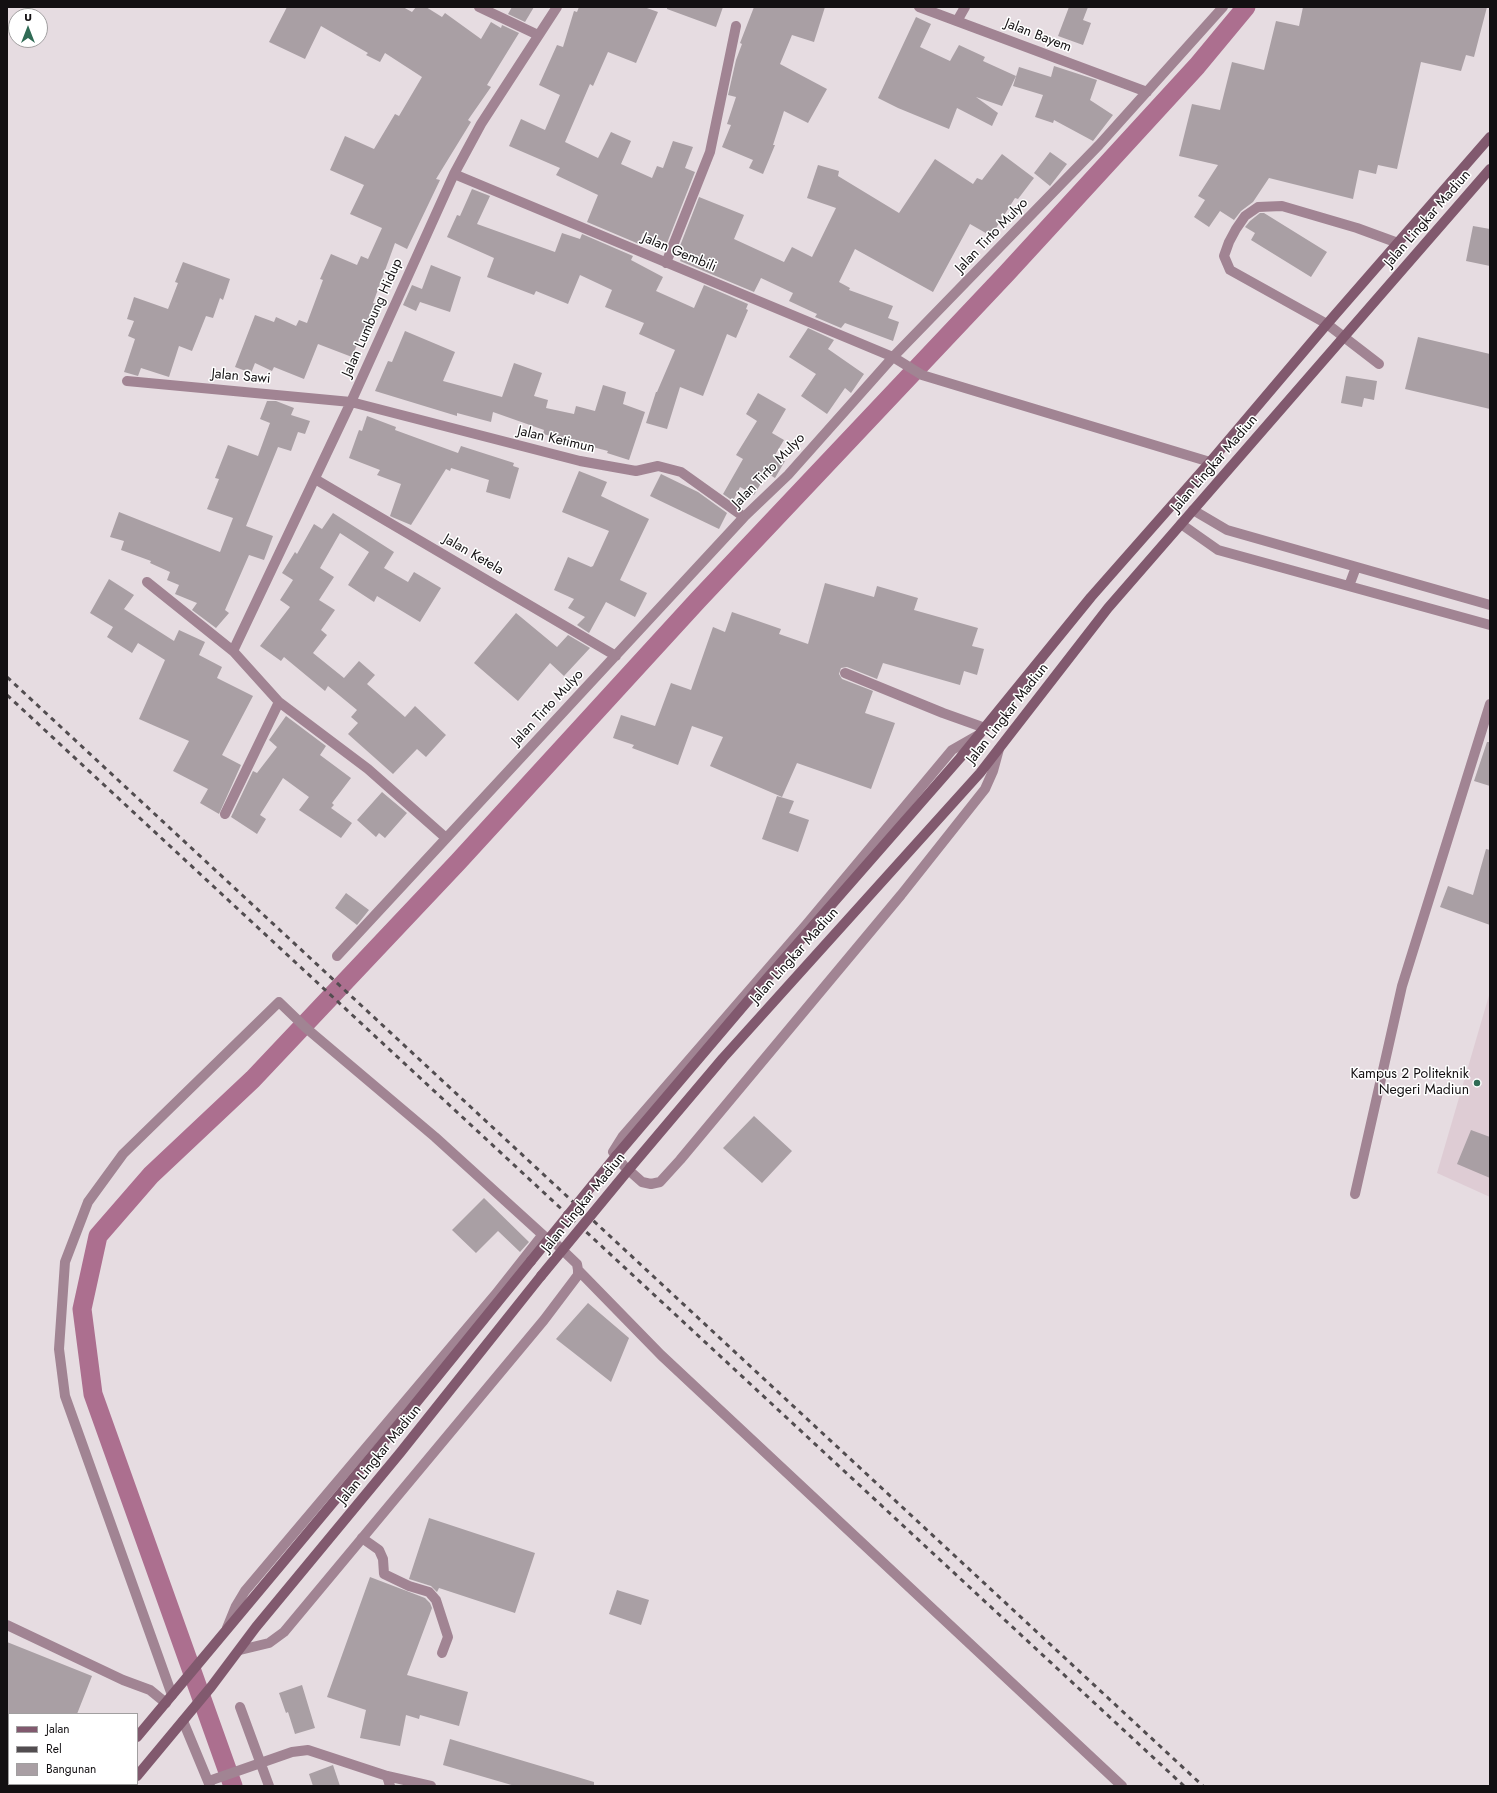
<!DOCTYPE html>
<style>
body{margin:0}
#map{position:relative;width:1497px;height:1793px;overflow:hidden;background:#e6dce1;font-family:Jost,sans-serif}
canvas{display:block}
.frame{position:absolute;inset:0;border:8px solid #131012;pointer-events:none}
.legend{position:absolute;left:8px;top:1713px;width:130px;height:72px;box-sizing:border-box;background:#fff;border:1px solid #a19fa0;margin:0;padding:5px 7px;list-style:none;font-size:12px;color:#131012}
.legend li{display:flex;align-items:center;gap:8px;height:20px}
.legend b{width:20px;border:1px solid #a19fa0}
.north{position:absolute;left:8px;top:8px;width:40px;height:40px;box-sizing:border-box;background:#fff;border:1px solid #a19fa0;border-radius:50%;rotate:0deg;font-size:11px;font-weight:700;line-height:16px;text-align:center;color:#131012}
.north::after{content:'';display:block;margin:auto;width:14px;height:18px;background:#306b55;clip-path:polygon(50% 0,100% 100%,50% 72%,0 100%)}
</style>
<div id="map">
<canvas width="1497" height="1793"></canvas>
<div class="frame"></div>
<ul class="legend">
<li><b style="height:5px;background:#81596e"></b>Jalan</li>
<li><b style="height:5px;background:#524d50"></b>Rel</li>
<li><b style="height:11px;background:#a99fa4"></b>Bangunan</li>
</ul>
<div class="north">U</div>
</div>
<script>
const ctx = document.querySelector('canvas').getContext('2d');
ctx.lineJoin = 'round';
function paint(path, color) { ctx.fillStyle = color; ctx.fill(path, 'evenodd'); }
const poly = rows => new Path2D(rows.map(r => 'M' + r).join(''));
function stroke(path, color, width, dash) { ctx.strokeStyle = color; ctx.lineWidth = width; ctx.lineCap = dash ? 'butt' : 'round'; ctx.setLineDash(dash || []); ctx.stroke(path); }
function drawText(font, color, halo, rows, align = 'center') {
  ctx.font = font + ' Jost,sans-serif'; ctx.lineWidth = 3; ctx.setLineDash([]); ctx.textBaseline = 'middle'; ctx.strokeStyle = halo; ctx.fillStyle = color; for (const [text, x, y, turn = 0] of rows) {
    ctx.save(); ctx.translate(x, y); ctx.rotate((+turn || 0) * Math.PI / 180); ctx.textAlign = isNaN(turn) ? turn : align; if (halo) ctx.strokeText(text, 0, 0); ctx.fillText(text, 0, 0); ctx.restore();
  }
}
paint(poly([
 [1490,992,1490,1197,1437,1173]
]), '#deccd4');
stroke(poly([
 [233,1786,93,1394,82,1309,98,1236,151,1175,253,1079,458,862,698,600,1006,274,1197,66,1246,7]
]), '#ac6f8f', 19);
paint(poly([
 [287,7,403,7,412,12,416,7,426,7,442,17,445,13,481,39,491,22,501,28,502,25,519,33,487,85,491,87,468,120,471,122,436,179,440,180,407,249,395,243,373,303,377,304,365,336,361,335,352,357,318,344,304,379,274,367,272,371,255,363,251,373,235,367,255,315,274,322,276,317,296,326,299,320,307,323,323,280,320,279,331,254,357,265,361,256,368,259,382,228,350,214,364,185,330,170,345,136,374,149,395,114,399,116,422,77,385,53,380,62,366,55,368,53,321,26,305,59,269,42],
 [512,7,534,7,525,22,508,14],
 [579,7,644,7,658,12,636,63,608,52,593,86,590,84,565,142,598,158,611,132,631,141,621,164,652,178,657,166,663,168,673,141,693,147,685,168,695,172,667,243,643,233,639,244,587,222,598,195,556,175,560,168,509,146,521,119,545,130,560,95,539,85,557,45,563,47,574,11,577,12],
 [667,7,723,7,716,27,667,9],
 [754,7,825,7,814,42,792,35,780,64,827,89,808,123,784,111,773,145,775,145,763,174,749,168,753,160,722,147,731,125,727,124,736,97,728,95,736,60,742,44,740,43],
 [1069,7,1088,7,1083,20,1091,23,1083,45,1058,36],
 [1303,7,1487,7,1474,57,1466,55,1461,71,1421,62,1397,169,1378,165,1376,174,1359,170,1353,199,1269,178,1253,202,1241,211,1234,220,1220,211,1209,227,1194,217,1205,200,1198,196,1218,165,1179,156,1192,104,1220,110,1232,62,1264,70,1276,21,1299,26],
 [916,17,931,24,920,47,950,61,959,45,985,57,983,61,1016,76,1002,106,976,97,998,113,992,126,957,108,949,129,898,108,878,98],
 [1054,66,1097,80,1090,100,1113,115,1093,141,1054,120,1053,123,1035,117,1043,95,1013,86,1019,67,1051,77],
 [1050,152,1067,164,1050,186,1034,173],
 [1002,154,1034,178,1018,199,1015,198,991,236,970,224,933,292,855,249,839,282,850,288,849,290,893,306,888,318,899,322,893,341,845,323,841,328,815,317,817,314,789,301,793,293,761,278,754,292,680,261,684,253,678,251,699,197,744,215,734,239,784,262,792,247,812,257,836,208,807,198,818,165,839,171,838,176,899,213,935,159,973,184,977,178,982,180],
 [472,189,490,196,477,224,555,252,562,233,580,239,582,234,633,256,631,260,663,277,656,291,694,308,704,285,748,304,746,309,748,310,736,338,727,334,703,396,680,387,667,429,646,423,656,392,657,392,675,350,639,334,644,323,605,307,612,290,580,275,568,304,536,291,534,295,487,277,494,258,447,237,457,215,460,216],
 [1260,213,1264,213,1327,252,1311,277,1251,240,1255,233,1245,227,1250,221],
 [1473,226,1490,229,1490,266,1466,261],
 [183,262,230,279,223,300,220,298,213,318,206,316,192,351,179,346,169,377,141,368,138,376,124,372,135,339,128,336,134,321,127,319,134,297,168,309,178,283,175,282],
 [431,265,461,277,450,312,420,302,416,311,403,305,412,285,422,289],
 [808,328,834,340,828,349,864,374,851,393,845,388,827,414,801,396,816,374,789,357],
 [405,331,455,352,443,381,502,397,514,363,542,373,534,396,548,400,546,408,574,414,576,406,595,411,603,385,626,392,623,404,645,412,629,460,607,453,608,451,543,434,544,430,493,412,491,422,457,413,457,416,375,391,388,361,392,362],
 [1418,337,1490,354,1490,409,1405,389],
 [1346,376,1377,381,1374,400,1364,398,1362,407,1341,403],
 [758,393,786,409,772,433,784,440,775,455,785,461,775,478,767,473,754,495,740,487,733,501,723,494,743,459,736,455,757,421,746,414],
 [267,401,276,401,294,408,291,415,310,421,305,434,298,432,291,451,278,447,246,526,273,536,264,560,249,555,225,610,229,613,216,628,192,610,197,603,175,594,179,585,167,580,170,572,150,563,151,561,121,550,124,541,110,537,119,512,220,552,233,518,207,509,219,479,215,478,228,445,258,456,270,423,260,419],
 [367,416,396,427,395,430,458,453,461,446,514,463,513,466,519,468,510,499,486,492,489,480,451,468,450,471,446,469,411,525,392,517,390,516,401,484,377,475,380,470,349,458,359,430,362,431],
 [579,471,607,482,601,496,649,519,620,580,647,593,635,617,606,602,589,633,577,625,585,617,568,608,574,599,554,590,568,557,591,567,593,566,609,531,562,512],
 [661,474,698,492,727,513,719,529,650,496],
 [333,513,394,552,384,568,408,582,414,572,441,588,420,622,377,596,374,602,348,585,369,552,340,533,320,568,334,577,319,600,335,610,321,630,327,635,313,653,344,678,359,661,375,675,367,684,405,717,415,706,446,735,426,757,417,749,393,774,348,734,358,723,351,717,357,710,328,686,325,691,284,657,281,661,260,646,290,607,280,600,293,580,282,573,295,552,297,554,314,524,322,529],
 [109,579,134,595,124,609,174,641,179,630,205,642,199,655,222,667,217,678,253,696,222,755,241,765,219,814,200,803,208,789,173,771,189,741,139,719,165,660,138,643,132,653,107,637,113,627,90,613],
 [825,583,874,597,877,586,918,598,914,610,978,628,972,646,984,649,977,675,964,671,960,685,883,663,877,679,847,667,841,668,839,674,842,679,873,691,865,713,895,723,871,789,797,763,782,797,710,766,723,737,692,726,678,765,632,748,634,745,613,738,621,715,655,726,671,683,691,690,713,627,725,632,732,612,781,629,779,634,808,644],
 [516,613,557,647,568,635,590,648,564,676,550,663,518,701,474,663],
 [286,716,326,746,320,755,351,778,332,803,334,805,331,808,352,823,341,838,299,810,309,797,283,778,260,815,266,819,257,834,231,817,253,771,257,773,277,747,269,740],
 [1487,742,1490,742,1490,786,1474,781],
 [382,792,407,813,385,838,379,833,376,837,357,820],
 [777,796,794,801,789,813,809,820,798,852,762,839],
 [1486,849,1490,850,1490,925,1440,907,1448,886,1473,895],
 [346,893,369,910,357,925,335,908],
 [754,1116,792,1151,762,1183,723,1148],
 [1471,1130,1490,1137,1490,1178,1457,1164],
 [484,1198,529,1242,520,1252,498,1231,476,1253,452,1230],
 [588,1303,629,1338,611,1382,556,1339],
 [429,1518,535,1553,515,1613,439,1588,437,1592,431,1586,409,1579],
 [370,1577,425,1598,430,1603,432,1608,407,1675,468,1692,459,1726,420,1715,419,1719,406,1715,400,1746,360,1738,366,1710,327,1697],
 [617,1590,649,1600,641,1625,609,1614],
 [7,1642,92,1676,77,1714,7,1714],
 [302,1685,315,1728,295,1734,288,1712,286,1713,279,1693],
 [450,1739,594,1782,594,1786,515,1786,443,1765],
 [333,1765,340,1786,313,1786,309,1774]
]), '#a99fa4');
stroke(poly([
 [1379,364,1327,324,1230,270,1224,256,1229,242,1236,229,1245,216,1258,207,1282,206,1357,228,1398,243],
 [1193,510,1227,530,1490,605],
 [1181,524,1218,550,1490,625],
 [1349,586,1356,567],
 [845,673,943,713,985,728],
 [980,734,952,750,806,925,623,1136,613,1152,624,1166,642,1182,651,1184,660,1182,680,1160,901,895,985,789,993,771,999,749],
 [1355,1194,1402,986,1490,704],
 [362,1538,379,1550,383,1559,384,1574,409,1586,429,1592,436,1600,448,1637,442,1653],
 [7,1625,123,1680,150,1690,166,1703]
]), '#a18493', 10);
stroke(poly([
 [479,7,538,35],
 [919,7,1147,92],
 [957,21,965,7],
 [454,174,893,357,922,375,1210,462],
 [666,263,710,152,736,26],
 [127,381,351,402,580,461,636,471,658,466,681,472,744,517],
 [315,479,616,656],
 [147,582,233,651,279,702,368,769,446,838],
 [233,651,351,402,454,174,481,124,557,7],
 [225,814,279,702],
 [337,956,744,517,788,475,893,357,1099,145,1223,7],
 [578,1270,661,1355,1122,1786],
 [227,1628,236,1606,245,1591,495,1295,540,1238,544,1236,553,1241,577,1264,578,1270,578,1275,544,1320,284,1632,269,1643,240,1650],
 [172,1695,65,1396,59,1349,65,1262,88,1202,123,1154,279,1002,306,1028,435,1137,544,1236],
 [240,1707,269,1786],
 [183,1721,210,1786],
 [387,1776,390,1786],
 [209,1781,292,1752,308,1750,387,1776,431,1786]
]), '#a18493', 10);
stroke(poly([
 [616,1156,763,983,960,758,1091,597,1210,462,1327,324,1490,137],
 [630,1168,723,1058,980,773,1108,608,1490,169],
 [137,1737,407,1414,531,1261],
 [137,1776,211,1687,256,1627,400,1453,541,1276],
 [95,1786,97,1784],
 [128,1786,130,1784]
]), '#81596e', 10);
stroke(poly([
 [7,677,1203,1786],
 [7,695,1184,1786]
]), '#524d50', 3, [5, 5]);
stroke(poly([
 [531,1261,616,1156],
 [541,1276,630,1168]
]), '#81596e', 10);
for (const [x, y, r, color] of [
 [1477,1083,4,"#306b55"]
]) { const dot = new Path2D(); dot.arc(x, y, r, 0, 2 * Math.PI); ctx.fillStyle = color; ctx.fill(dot); stroke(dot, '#fff', 1.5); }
drawText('14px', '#131012', '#fff', [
 ["Jalan Bayem",1038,36,21],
 ["Jalan Lingkar Madiun",1428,219,-49],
 ["Jalan Tirto Mulyo",992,236,-46],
 ["Jalan Gembili",679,253,23],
 ["Jalan Lumbung Hidup",373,318,-66],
 ["Jalan Sawi",241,377,5],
 ["Jalan Ketimun",556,440,13],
 ["Jalan Lingkar Madiun",1215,464,-49],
 ["Jalan Tirto Mulyo",769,471,-46],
 ["Jalan Ketela",473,555,30],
 ["Jalan Tirto Mulyo",548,708,-47],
 ["Jalan Lingkar Madiun",1008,714,-52],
 ["Jalan Lingkar Madiun",795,956,-48],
 ["Jalan Lingkar Madiun",584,1203,-51],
 ["Jalan Lingkar Madiun",380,1455,-51]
]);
drawText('14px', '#131012', '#fff', [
 ["Kampus 2 Politeknik",1469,1075],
 ["Negeri Madiun",1469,1091]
], 'right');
</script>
